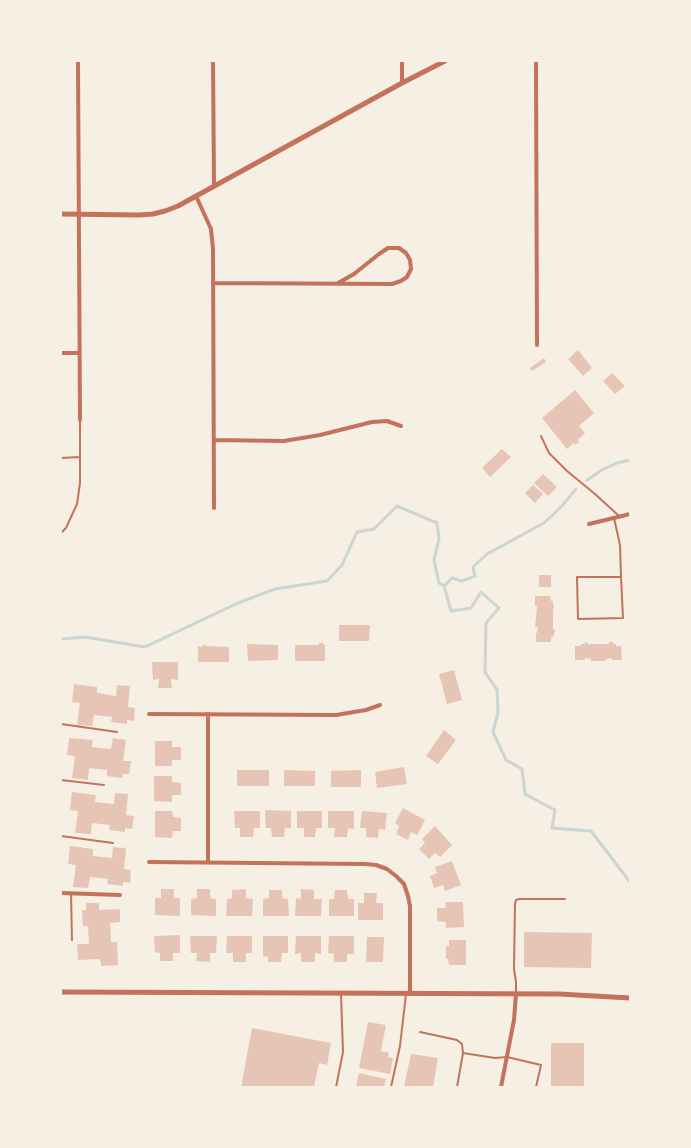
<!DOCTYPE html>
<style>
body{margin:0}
#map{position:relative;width:691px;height:1148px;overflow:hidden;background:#f6efe4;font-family:Overpass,sans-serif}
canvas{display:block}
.frame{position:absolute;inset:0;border:62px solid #f6efe4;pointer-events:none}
</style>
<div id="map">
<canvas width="691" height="1148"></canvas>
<div class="frame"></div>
</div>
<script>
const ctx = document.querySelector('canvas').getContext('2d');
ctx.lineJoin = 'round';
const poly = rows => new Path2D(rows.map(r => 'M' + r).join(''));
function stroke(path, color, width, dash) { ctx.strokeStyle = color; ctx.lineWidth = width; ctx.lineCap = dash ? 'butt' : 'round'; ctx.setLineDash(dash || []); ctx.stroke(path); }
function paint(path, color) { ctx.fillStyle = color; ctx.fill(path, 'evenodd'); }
stroke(poly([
 [587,480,602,470,617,463,630,460],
 [444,586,452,578,462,581,475,576,473,567,487,554,544,523,561,507,576,489],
 [61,639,85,637,145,647,238,603,275,589,327,581,342,565,357,532,374,529,397,506,437,523,439,539,434,560,439,583,444,586,451,611,471,608,481,592,499,608,486,623,485,672,497,690,498,713,493,732,506,760,522,769,525,794,555,810,552,828,591,831,630,882]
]), '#c9d6d2', 3);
paint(poly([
 [578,350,592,368,583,376,568,359],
 [544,358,546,362,532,371,530,368],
 [612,373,625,386,615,394,603,381],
 [575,390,594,413,579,426,585,433,578,440,579,442,575,445,574,443,567,449,542,418],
 [502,449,511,457,490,477,482,468],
 [543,474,557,487,548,496,534,483],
 [533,485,543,494,535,503,525,493],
 [539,575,551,575,551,587,539,587],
 [535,596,550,596,551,601,553,601,553,605,554,605,554,609,553,609,553,629,555,630,553,637,551,637,551,642,536,642,536,633,537,633,538,627,535,627,537,606,535,606],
 [339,625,370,625,369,641,339,641],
 [585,642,588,643,588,644,609,644,609,642,613,642,613,644,616,644,616,646,621,646,622,660,612,660,612,658,606,659,606,661,591,661,591,659,585,658,585,660,575,660,575,646,581,646,581,644,585,644],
 [319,643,323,643,323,644,325,645,325,661,295,661,295,645,319,645],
 [247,644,278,645,278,660,248,661],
 [202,645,206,645,206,646,229,647,229,662,198,662,198,646,202,647],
 [152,662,178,662,178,680,171,679,172,688,158,688,159,679,153,680],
 [454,670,462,700,447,704,439,674],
 [74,684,97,687,97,693,116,696,117,685,130,686,128,707,135,708,134,721,127,720,127,724,111,722,112,717,94,715,92,726,77,725,80,703,72,702],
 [444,730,456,740,438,764,426,756],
 [69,738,93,740,92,747,111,749,113,738,126,740,123,761,131,761,129,774,123,774,122,778,107,776,107,770,89,768,88,780,72,778,75,756,67,755],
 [155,741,172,741,172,747,181,747,181,760,172,760,172,766,155,766],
 [404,767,407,784,377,788,375,772],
 [237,770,269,770,269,786,237,786],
 [284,770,315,771,315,786,284,786],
 [361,770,361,787,331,787,331,771],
 [154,776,172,776,172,782,181,783,181,795,172,795,172,802,154,801],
 [72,792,96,795,95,802,114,804,115,793,128,794,126,815,134,816,132,829,125,828,125,832,109,830,110,825,92,823,91,834,75,833,78,811,70,810],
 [403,808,425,820,417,835,411,832,408,840,396,834,399,826,395,823],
 [265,810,291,811,291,828,285,828,284,837,272,837,271,828,266,828],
 [155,811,172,811,173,817,181,818,181,831,173,831,172,838,155,837],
 [234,811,260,811,260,828,254,828,253,837,240,837,240,828,235,828],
 [297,811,322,811,322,828,316,828,315,837,304,837,304,828,297,828],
 [328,811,354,811,354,829,348,828,347,837,334,837,335,828,328,828],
 [362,811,387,813,385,830,379,829,378,838,366,837,366,828,360,828],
 [435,826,452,845,440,857,435,853,429,859,419,849,425,843,422,839],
 [70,846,93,849,93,856,112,858,113,847,126,848,124,869,131,870,130,883,123,882,123,886,107,884,108,879,90,877,88,888,73,887,76,865,68,864],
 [452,861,461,885,445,891,443,885,434,888,430,876,437,873,435,867],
 [161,889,174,889,174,898,180,898,180,916,155,915,155,898,161,898],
 [197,889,210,889,210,898,216,899,216,916,191,915,191,899,197,898],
 [246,889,246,898,253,899,252,916,226,916,227,899,232,898,232,890],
 [301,889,314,890,314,899,322,899,321,916,295,916,296,898,301,899],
 [269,890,282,890,282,898,288,899,289,916,263,916,263,899,269,898],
 [335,890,347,890,348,899,354,899,354,916,329,916,329,899,334,899],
 [364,893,377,893,376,903,383,903,383,920,358,920,358,903,364,903],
 [445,902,463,902,464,927,446,928,446,922,437,921,437,908,446,908],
 [86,903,99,903,99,910,120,909,120,922,110,923,111,942,117,942,118,965,101,966,100,959,78,960,77,944,89,944,88,926,83,926,82,910,86,910],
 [524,932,592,933,591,968,524,967],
 [180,935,180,953,173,953,173,961,160,961,160,953,155,952,154,936],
 [190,936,217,936,216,953,210,953,210,962,196,961,197,953,191,953],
 [227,936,252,936,252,953,246,953,246,962,233,962,233,953,226,953],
 [263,936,288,936,288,953,282,953,281,962,268,962,268,956,263,957],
 [296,936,321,936,321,954,315,953,315,962,301,962,301,953,295,954],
 [329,936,354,936,354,954,347,954,347,962,334,962,334,954,328,953],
 [367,937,384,937,383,962,366,962],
 [449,940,466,940,466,965,449,965,448,959,446,959,446,946,449,946],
 [368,1022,386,1025,381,1051,389,1053,388,1057,393,1058,390,1074,359,1068],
 [252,1028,331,1043,327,1065,319,1063,314,1087,241,1087],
 [551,1043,584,1043,584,1087,551,1087],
 [411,1054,438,1058,433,1087,404,1087],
 [359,1073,386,1079,384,1087,356,1087]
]), '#e6c5b7');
stroke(poly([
 [541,436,549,453,567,471,595,494,619,516],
 [61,458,80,457],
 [614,518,620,545,621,577,623,618,578,619,577,577,621,577],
 [61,533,66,528,77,504,80,483,80,420],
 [61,724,117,732],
 [61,780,104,785],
 [61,836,113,843],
 [71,893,72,940],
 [516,993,516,982,514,969,515,904,516,900,519,899,565,899],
 [420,1032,457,1040,462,1044,463,1053],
 [336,1087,343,1052,341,994],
 [391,1087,400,1046,406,994],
 [457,1087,463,1053,495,1058,507,1057,541,1065,536,1087]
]), '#c5725c', 2);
stroke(poly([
 [78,61,80,420],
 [213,61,214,186],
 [402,61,402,83],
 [536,61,537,345],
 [196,196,211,229,213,249,214,508],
 [213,283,392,284,401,281,407,277,411,269,410,260,406,253,399,248,388,248,379,254,354,274,338,283],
 [61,353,79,353],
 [214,440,284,441,320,435,372,422,387,421,401,426],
 [589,524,630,514],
 [149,714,336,715,366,710,380,705],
 [208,714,208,863],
 [149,862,365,864,376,865,387,869,396,876,404,884,408,896,410,906,410,994],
 [61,893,120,895],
 [501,1087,514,1020,516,994]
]), '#c5725c', 4);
stroke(poly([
 [61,214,138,215,153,214,165,211,178,206,402,83,445,61],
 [61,992,559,994,630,998]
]), '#c5725c', 5);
</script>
